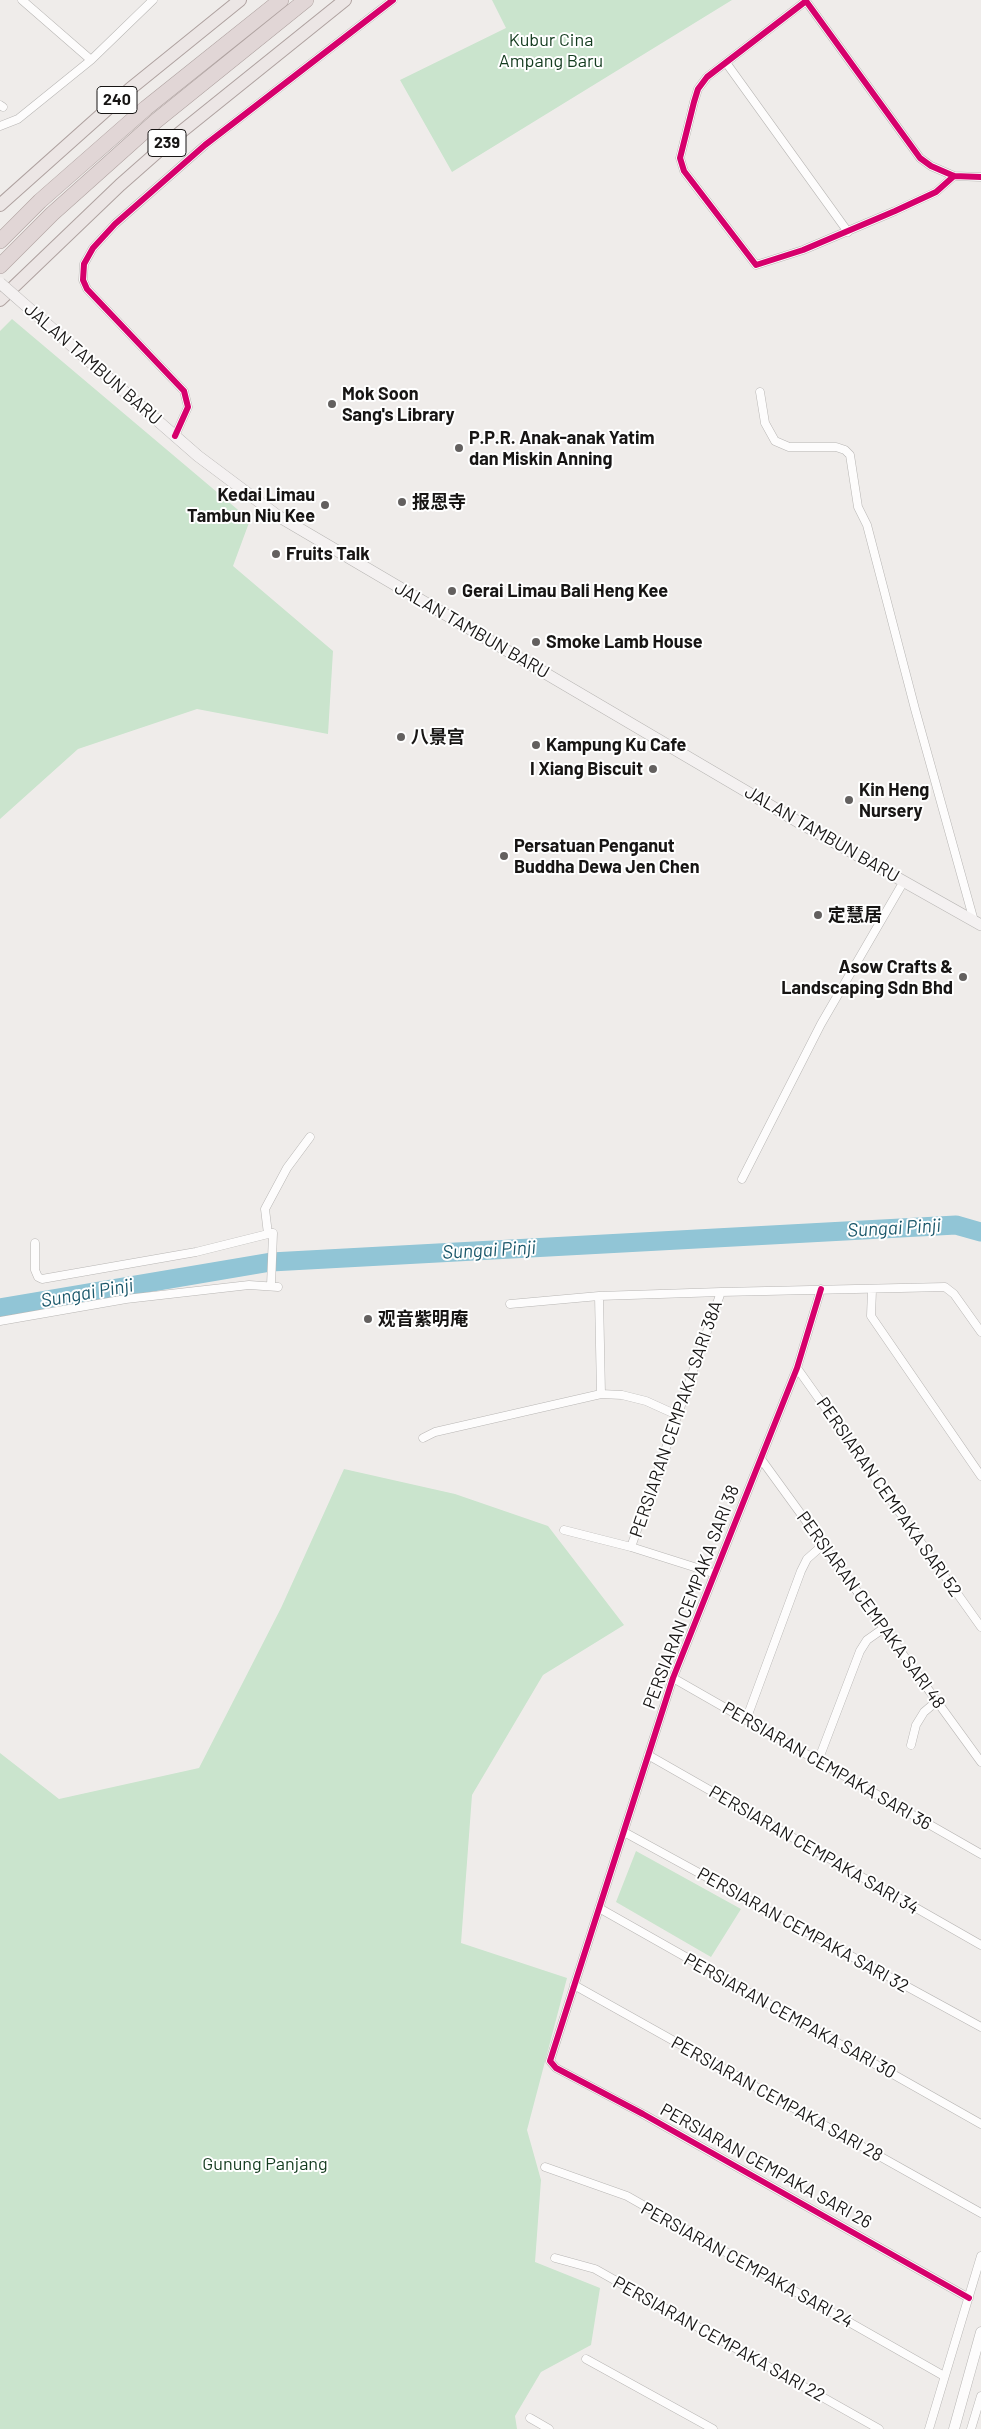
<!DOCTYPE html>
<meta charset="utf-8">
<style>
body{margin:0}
canvas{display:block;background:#efecea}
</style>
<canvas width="981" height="2429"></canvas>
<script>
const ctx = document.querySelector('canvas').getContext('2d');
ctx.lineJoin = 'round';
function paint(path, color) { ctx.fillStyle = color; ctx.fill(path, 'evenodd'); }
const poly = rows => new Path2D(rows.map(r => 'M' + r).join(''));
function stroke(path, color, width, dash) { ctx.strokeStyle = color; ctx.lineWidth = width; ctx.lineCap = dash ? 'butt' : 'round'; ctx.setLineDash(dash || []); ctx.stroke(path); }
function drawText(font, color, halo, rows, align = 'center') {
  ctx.font = font + ' Barlow,"Noto Sans SC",sans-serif'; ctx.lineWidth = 4; ctx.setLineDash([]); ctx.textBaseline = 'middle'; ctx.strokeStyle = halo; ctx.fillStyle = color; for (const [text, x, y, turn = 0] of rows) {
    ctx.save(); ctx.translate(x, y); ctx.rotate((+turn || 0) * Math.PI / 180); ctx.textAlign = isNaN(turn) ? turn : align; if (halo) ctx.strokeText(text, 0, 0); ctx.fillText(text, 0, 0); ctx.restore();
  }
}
paint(poly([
 [492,0,732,0,452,172,400,80,506,28],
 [12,319,250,520,233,566,333,651,328,734,197,709,78,749,0,819,0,331],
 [344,1469,455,1494,548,1526,624,1625,543,1675,472,1795,461,1943,567,1978,527,2130,541,2180,535,2262,600,2288,591,2345,541,2372,515,2416,517,2429,0,2429,0,1753,59,1799,199,1768,281,1608],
 [636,1851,741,1909,711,1957,616,1902]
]), '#cae4cd');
stroke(poly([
 [0,1308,271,1262,956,1225,981,1232]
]), '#91c5d6', 19);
const minor = poly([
 [22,0,91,60],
 [727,64,848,232],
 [0,105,3,107],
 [0,126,18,119,91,60,153,0],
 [954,176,936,192,895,211,803,250,756,265,684,171,680,158,694,102,698,89,707,77,806,1,920,158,931,166,954,176,981,177],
 [760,392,765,423,775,441,789,447,836,447,845,450,850,455,858,507,867,525,915,709,974,921],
 [175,436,188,407,184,391,87,289,83,280,84,264,93,248,115,224,205,145,393,0],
 [742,1179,821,1024,904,881],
 [35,1243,35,1270,38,1277,42,1279,196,1252,268,1234],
 [271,1286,273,1233,268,1234,265,1209,287,1168,310,1137],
 [821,1289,797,1368,673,1678,550,2061,556,2068,643,2114,969,2298],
 [872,1290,871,1316,981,1476],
 [599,1296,601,1394],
 [510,1304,599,1296,721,1292,945,1287,954,1294,981,1332],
 [0,1321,126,1299,249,1285,278,1287],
 [797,1368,981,1627],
 [423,1438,435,1432,601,1394,622,1395,646,1401,677,1415],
 [761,1459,981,1762],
 [564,1530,631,1547,713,1573],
 [631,1547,721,1292],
 [673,1678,981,1854],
 [746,1720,801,1571,807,1559,824,1544],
 [911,1745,916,1725,924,1712,937,1701],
 [648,1755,981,1945],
 [818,1761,860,1651,867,1640,884,1628],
 [624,1832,981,2027],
 [599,1908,981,2124],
 [574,1985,981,2213],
 [545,2167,627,2196,944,2376],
 [555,2258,595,2269,879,2429],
 [586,2359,713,2429],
 [530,2418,549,2429],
 [929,2429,981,2256],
 [971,2429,981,2396]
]);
const tertiary = poly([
 [954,2429,981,2332]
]);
const secondary = poly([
 [32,311,198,456,278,516,800,823,981,925]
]);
const primary = poly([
 [0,205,130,89,240,0],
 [0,300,120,185,171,140,345,0]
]);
const motorway = poly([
 [0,241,40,201,146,108,281,0],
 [0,266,52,214,156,121,306,0]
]);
stroke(minor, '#b8b6b4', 9);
stroke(tertiary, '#b8b6b4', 11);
stroke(secondary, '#b8b6b4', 12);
stroke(primary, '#afa2a0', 14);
stroke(motorway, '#afa2a0', 16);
stroke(minor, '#fdfcfc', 8);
stroke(tertiary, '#fdfcfc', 10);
stroke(secondary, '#f4f1f1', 11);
stroke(primary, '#ece6e5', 12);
stroke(motorway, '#e1d6d6', 15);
const secondaryBridge = poly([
 [0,283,32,311]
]);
stroke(secondaryBridge, '#b8b6b4', 12, []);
stroke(secondaryBridge, '#f4f1f1', 11);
stroke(poly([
 [954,176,936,192,895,211,803,250,756,265,684,171,680,158,694,102,698,89,707,77,806,1,920,158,931,166,954,176,981,177],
 [175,436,188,407,184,391,87,289,83,280,84,264,93,248,115,224,205,145,393,0],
 [821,1289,797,1368,673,1678,550,2061,556,2068,643,2114,969,2298]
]), '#d6006c', 6);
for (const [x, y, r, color] of [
 [332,404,5,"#63605f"],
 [459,448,5,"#63605f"],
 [402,502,5,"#63605f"],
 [325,505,5,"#63605f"],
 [276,554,5,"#63605f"],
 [452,591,5,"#63605f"],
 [536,642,5,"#63605f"],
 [401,737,5,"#63605f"],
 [536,745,5,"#63605f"],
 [653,769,5,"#63605f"],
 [849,800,5,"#63605f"],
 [504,856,5,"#63605f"],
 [818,915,5,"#63605f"],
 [963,977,5,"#63605f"],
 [368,1319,5,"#63605f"]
]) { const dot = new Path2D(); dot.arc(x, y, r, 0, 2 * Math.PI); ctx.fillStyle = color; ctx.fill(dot); stroke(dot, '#fff', 2); }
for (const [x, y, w] of [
 [117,100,40],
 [167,143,38]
]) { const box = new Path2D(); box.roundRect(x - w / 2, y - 13.5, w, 27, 4); ctx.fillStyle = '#fff'; ctx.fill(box); stroke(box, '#171514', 1); }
drawText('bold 16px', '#171514', null, [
 ["240",117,100],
 ["239",167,143]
]);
drawText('18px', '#133b1e', '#fff', [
 ["Kubur Cina",551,40],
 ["Ampang Baru",551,61],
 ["Gunung Panjang",265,2164]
]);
drawText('18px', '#171514', '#fff', [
 ["JALAN TAMBUN BARU",93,364,41],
 ["JALAN TAMBUN BARU",472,630,30],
 ["JALAN TAMBUN BARU",822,834,30],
 ["PERSIARAN CEMPAKA SARI 38A",676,1419,-71],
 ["PERSIARAN CEMPAKA SARI 52",889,1497,55],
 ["PERSIARAN CEMPAKA SARI 38",691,1597,-69],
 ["PERSIARAN CEMPAKA SARI 48",871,1610,54],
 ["PERSIARAN CEMPAKA SARI 36",827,1766,30],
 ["PERSIARAN CEMPAKA SARI 34",814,1850,30],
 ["PERSIARAN CEMPAKA SARI 32",803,1930,29],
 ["PERSIARAN CEMPAKA SARI 30",790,2016,29],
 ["PERSIARAN CEMPAKA SARI 28",777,2099,29],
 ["PERSIARAN CEMPAKA SARI 26",766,2166,29],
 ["PERSIARAN CEMPAKA SARI 24",747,2265,29],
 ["PERSIARAN CEMPAKA SARI 22",719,2339,29]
]);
drawText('bold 18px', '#171514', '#fff', [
 ["Mok Soon",342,394],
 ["Sang's Library",342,415],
 ["P.P.R. Anak-anak Yatim",469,438],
 ["dan Miskin Anning",469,459],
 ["Kedai Limau",315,495,"right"],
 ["Tambun Niu Kee",315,516,"right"],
 ["报恩寺",412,502],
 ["Fruits Talk",286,554],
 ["Gerai Limau Bali Heng Kee",462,591],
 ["Smoke Lamb House",546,642],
 ["八景宫",411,737],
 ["Kampung Ku Cafe",546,745],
 ["I Xiang Biscuit",643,769,"right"],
 ["Kin Heng",859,790],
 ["Nursery",859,811],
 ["Persatuan Penganut",514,846],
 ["Buddha Dewa Jen Chen",514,867],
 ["定慧居",828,915],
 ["Asow Crafts &",953,967,"right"],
 ["Landscaping Sdn Bhd",953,988,"right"],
 ["观音紫明庵",378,1319]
], 'left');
drawText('italic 19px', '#1b586b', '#fff', [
 ["Sungai Pinji",894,1228,-3],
 ["Sungai Pinji",489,1250,-3],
 ["Sungai Pinji",87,1293,-10]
]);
</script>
